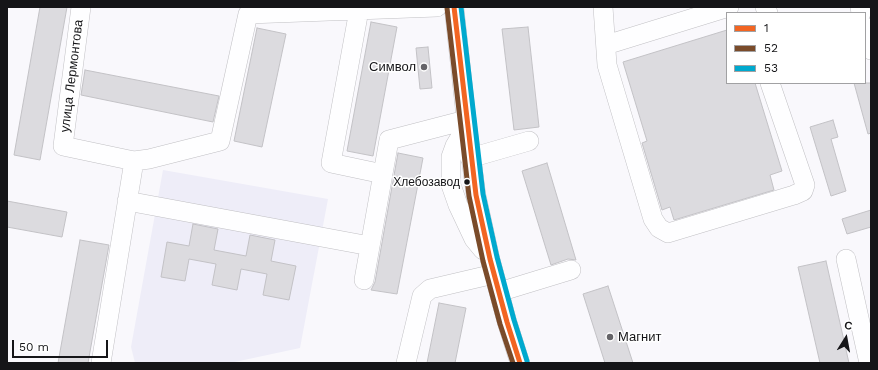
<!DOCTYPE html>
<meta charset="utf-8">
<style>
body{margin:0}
#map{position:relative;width:878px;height:370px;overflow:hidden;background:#f9f8fc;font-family:"Work Sans",sans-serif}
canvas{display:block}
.frame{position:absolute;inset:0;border:8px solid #151518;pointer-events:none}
.legend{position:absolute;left:726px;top:12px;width:140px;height:72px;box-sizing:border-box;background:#fff;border:1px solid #a1a1a3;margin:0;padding:5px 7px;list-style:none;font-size:12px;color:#151518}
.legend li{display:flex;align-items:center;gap:8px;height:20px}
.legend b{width:20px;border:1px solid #a1a1a3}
.north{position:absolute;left:826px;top:318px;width:40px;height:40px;-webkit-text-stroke:3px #fff;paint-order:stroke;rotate:11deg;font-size:11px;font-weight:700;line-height:16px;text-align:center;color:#151518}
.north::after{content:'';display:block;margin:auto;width:14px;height:18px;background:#151518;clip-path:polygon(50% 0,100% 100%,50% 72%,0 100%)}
.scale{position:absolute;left:12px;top:340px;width:96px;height:18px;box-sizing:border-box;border:2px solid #151518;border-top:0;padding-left:5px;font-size:12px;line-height:14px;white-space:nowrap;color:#151518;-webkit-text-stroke:3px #fff;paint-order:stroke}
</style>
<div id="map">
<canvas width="878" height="370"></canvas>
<div class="frame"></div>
<ul class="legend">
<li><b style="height:5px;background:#f26522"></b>1</li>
<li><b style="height:5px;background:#7a4b2a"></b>52</li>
<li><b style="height:5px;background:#00a9ce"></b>53</li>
</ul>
<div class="north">С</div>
<div class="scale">50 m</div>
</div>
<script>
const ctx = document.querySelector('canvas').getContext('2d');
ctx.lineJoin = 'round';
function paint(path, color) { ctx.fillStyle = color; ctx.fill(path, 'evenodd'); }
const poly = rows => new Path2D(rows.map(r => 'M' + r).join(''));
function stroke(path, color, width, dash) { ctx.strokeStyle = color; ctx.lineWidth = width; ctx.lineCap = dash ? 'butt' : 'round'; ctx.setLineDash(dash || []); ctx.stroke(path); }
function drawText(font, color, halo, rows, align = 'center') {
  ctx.font = font + ' "Work Sans",sans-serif'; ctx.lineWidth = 3; ctx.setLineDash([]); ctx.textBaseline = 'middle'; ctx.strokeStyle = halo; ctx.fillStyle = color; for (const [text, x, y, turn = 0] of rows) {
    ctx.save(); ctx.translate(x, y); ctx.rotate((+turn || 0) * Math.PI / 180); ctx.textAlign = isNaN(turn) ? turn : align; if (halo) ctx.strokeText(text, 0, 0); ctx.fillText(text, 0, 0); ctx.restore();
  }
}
paint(poly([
 [163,170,328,199,300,348,230,363,135,363,131,347]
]), '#eeedf8');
const building = poly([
 [40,7,67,7,40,160,14,155,40,7],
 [371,22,397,27,373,156,347,151,371,22],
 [528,27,539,127,514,130,502,29,528,27],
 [257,28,286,34,262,147,234,141,257,28],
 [727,30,727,83,755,83,782,171,770,175,774,190,674,220,670,207,662,210,642,143,647,141,623,62,727,30],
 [428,47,432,88,420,89,416,48,428,47],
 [85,70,219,96,213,122,81,95,85,70],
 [854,83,871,83,871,133,868,134,854,83],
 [833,120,838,137,831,139,846,191,831,196,810,127,833,120],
 [398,153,423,158,397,294,371,290,375,282,398,153],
 [547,163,576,260,568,259,551,265,522,171,547,163],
 [7,201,67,212,62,237,7,227,7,201],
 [871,210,871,227,847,234,842,219,871,210],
 [193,224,218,229,214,250,246,256,250,235,275,240,271,261,296,266,289,300,263,295,267,274,241,269,237,290,212,285,216,264,189,259,185,281,161,277,167,242,189,246,193,224],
 [80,240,109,245,88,363,58,363,80,240],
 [826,261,849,363,820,363,798,267,826,261],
 [608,286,633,363,605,363,583,294,608,286],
 [439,303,466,308,455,363,427,363,439,303]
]);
paint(building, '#dcdbdf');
stroke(building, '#c3c2c6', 1);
const minor = poly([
 [81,7,63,146,134,161,149,159,220,141,248,14,437,7],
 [454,7,467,126,476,195,490,259,507,322,520,363],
 [603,7,607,65,653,219,659,228,668,233,794,195,803,191,805,185,770,83],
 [765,7,768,13],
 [860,7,861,13],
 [359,10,331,163,383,174],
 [865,27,871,50],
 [606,45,729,7],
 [467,126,455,146,451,157,451,185,458,205,474,239,483,250],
 [470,158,529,141],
 [127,201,370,246],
 [846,259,869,363],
 [364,280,389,140,466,120],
 [499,292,571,270],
 [101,363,134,161],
 [406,363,422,296,430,289,494,274]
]);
stroke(minor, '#c1c0c4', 20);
stroke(minor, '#fefeff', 19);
stroke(poly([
 [454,7,476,195,490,259,507,322,520,363]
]), '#f26522', 5);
stroke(poly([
 [447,8,469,196,483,261,500,324,513,363]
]), '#7a4b2a', 5);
stroke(poly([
 [461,7,483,194,497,257,514,320,527,361]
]), '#00a9ce', 5);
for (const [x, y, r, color] of [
 [424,67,4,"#656468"],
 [467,182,3.5,"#151518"],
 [610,337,4,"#656468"]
]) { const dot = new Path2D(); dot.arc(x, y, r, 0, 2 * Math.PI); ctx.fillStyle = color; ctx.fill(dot); stroke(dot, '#fff', 1.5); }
drawText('12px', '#151518', '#fff', [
 ["Хлебозавод",460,182]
], 'right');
drawText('13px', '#151518', '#fff', [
 ["Символ",416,67],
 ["Магнит",618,337,"left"]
], 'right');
drawText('13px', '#151518', '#fff', [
 ["улица Лермонтова",72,76,-83]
]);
</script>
